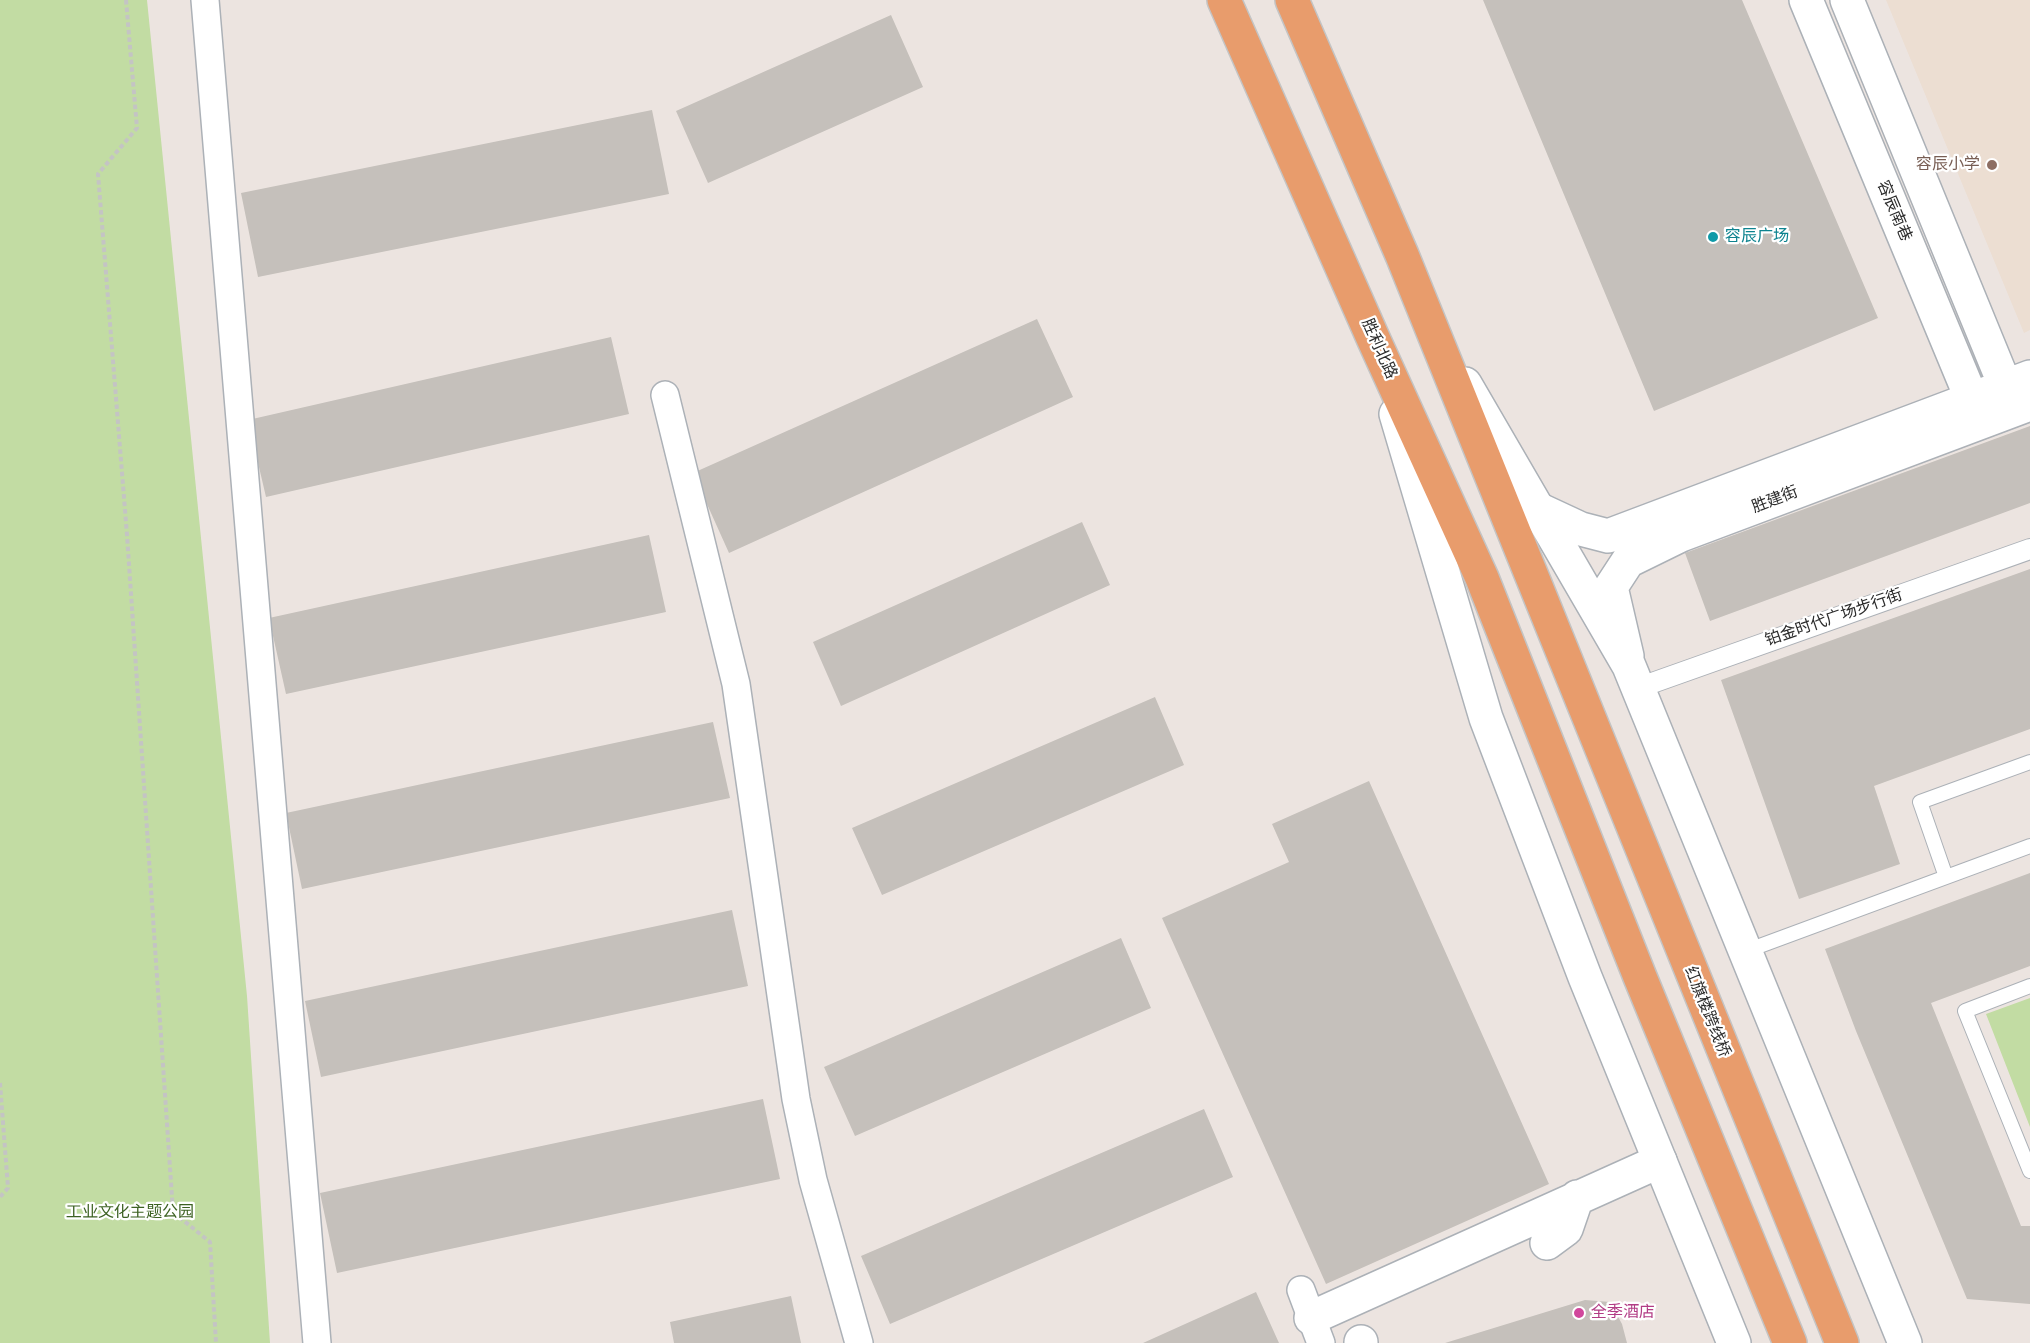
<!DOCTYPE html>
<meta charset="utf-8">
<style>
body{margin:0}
canvas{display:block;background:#ece4e0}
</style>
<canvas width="2030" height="1343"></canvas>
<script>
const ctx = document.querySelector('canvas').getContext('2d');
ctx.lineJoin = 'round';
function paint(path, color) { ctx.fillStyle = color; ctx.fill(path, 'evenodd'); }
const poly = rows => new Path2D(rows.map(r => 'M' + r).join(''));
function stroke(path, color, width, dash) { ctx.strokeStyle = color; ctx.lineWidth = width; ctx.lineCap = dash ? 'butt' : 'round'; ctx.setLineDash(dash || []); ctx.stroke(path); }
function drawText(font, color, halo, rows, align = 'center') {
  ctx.font = font + ' "Archivo Narrow","Noto Sans SC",sans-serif'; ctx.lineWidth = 4.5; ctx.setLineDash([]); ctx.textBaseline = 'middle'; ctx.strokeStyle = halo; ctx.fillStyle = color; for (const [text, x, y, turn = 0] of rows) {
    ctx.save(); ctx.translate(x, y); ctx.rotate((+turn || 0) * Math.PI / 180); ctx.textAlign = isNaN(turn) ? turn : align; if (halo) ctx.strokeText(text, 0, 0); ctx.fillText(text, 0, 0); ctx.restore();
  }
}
paint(poly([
 [1886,0,2030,0,2030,330,2024,333]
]), '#ecded2');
paint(poly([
 [0,0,147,0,247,996,270,1343,0,1343],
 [2030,998,2030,1127,1986,1014]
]), '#c2dca3');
paint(poly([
 [1483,0,1742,0,1878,318,1654,411],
 [891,15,923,87,708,183,676,111],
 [652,110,669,194,258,277,241,193],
 [1037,319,1073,397,729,553,693,473],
 [611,337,629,414,266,497,248,420],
 [2030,426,2030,503,1710,621,1685,553],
 [1082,522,1110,585,841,706,813,642],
 [649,535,666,612,286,694,269,618],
 [2030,569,2030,729,1874,786,1900,864,1799,899,1721,680],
 [1155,697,1184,765,882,895,852,828],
 [713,722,730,798,302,889,286,813],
 [1369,781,1549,1184,1326,1284,1162,918,1289,862,1272,824],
 [2030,873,2030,966,1931,1003,2021,1226,2030,1226,2030,1304,1967,1299,1856,1031,1825,949],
 [732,910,748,986,321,1077,305,1001],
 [1121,938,1151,1008,855,1136,824,1067],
 [763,1099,780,1179,337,1273,320,1193],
 [1204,1109,1233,1177,890,1324,861,1256],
 [1256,1292,1279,1343,1143,1343],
 [791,1296,801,1343,674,1343,670,1322],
 [1585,1300,1610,1302,1622,1324,1627,1343,1445,1343]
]), '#c5c0bb');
const service = poly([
 [1946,877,1920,802,2030,762],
 [1746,951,2030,846],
 [2030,986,1965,1011,2030,1171]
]);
const pedestrian = poly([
 [1638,688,2030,549]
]);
const minor = poly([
 [205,0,317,1343],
 [665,395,736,684,796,1099,813,1180,859,1343],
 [1301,1290,1321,1343]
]);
const tertiary = poly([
 [1806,0,1980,419],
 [1847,0,2013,405],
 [1538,509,1581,529,1608,536,2030,377],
 [1627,656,1611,587,1628,561,1681,535,2030,404],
 [1547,1243,1566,1229,1577,1197],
 [1311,1318,1660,1161],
 [1361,1343,1361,1342]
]);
const secondary = poly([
 [1465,384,1629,666,1905,1343],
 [1396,414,1486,718,1585,977,1734,1343]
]);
const trunk = poly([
 [1224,0,1373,338,1482,578,1640,977,1790,1343],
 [1292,0,1402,255,1842,1343]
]);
stroke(service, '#acb1b7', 16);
stroke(pedestrian, '#acb1b7', 22);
stroke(minor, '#acb1b7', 30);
stroke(tertiary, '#acb1b7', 36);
stroke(secondary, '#acb1b7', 36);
stroke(trunk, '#c4c4c4', 36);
stroke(poly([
 [126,0,137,128,98,174,127,535,173,1212,210,1242,216,1343],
 [0,1083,8,1188,0,1197]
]), '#c4c4c4', 4, [4.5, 3]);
stroke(service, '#fff', 14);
stroke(pedestrian, '#fff', 20);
stroke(minor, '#fff', 27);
stroke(tertiary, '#fff', 33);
stroke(secondary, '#fff', 33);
stroke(trunk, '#e89c6c', 33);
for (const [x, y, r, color] of [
 [1992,165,6,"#8d6e63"],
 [1713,237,6,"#0f9aa8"],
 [1579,1313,6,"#d1479c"]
]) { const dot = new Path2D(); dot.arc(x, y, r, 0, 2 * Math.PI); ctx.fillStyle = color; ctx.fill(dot); stroke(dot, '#fff', 2); }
drawText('16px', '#785e54', '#fff', [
 ["容辰小学",1980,165]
], 'right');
drawText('16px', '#2c2c2c', '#fff', [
 ["容辰南巷",1894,211,67],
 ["胜利北路",1379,349,66],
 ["胜建街",1775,500,-21],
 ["铂金时代广场步行街",1834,618,-19],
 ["红旗楼跨线桥",1707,1012,68]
]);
drawText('16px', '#0d838f', '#fff', [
 ["容辰广场",1725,237]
], 'left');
drawText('16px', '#3d6223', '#fff', [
 ["工业文化主题公园",130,1213]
]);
drawText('16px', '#b23c85', '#fff', [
 ["全季酒店",1591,1313]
], 'left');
</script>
